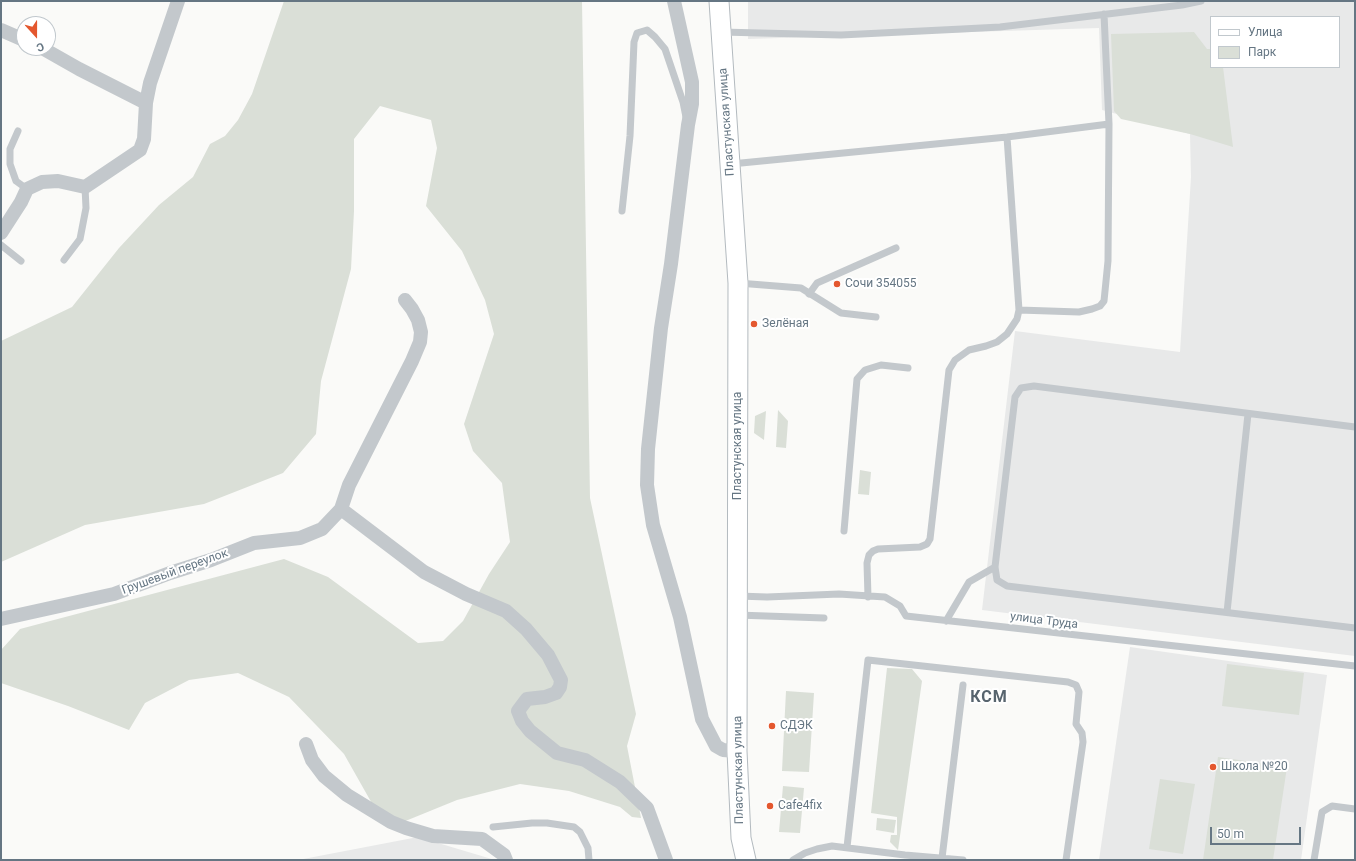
<!DOCTYPE html>
<meta charset="utf-8">
<style>
body{margin:0}
#map{position:relative;width:1356px;height:861px;overflow:hidden;background:#fafaf8;font-family:Roboto,sans-serif}
canvas{display:block}
.frame{position:absolute;inset:0;border:2px solid #657683;pointer-events:none}
.legend{position:absolute;left:1210px;top:16px;width:130px;height:52px;box-sizing:border-box;background:#fff;border:1px solid #c1c8cd;margin:0;padding:5px 7px;list-style:none;font-size:12px;color:#657683}
.legend li{display:flex;align-items:center;gap:8px;height:20px}
.legend b{width:20px;border:1px solid #c1c8cd}
.north{position:absolute;left:16px;top:16px;width:40px;height:40px;box-sizing:border-box;background:#fff;border:1px solid #c1c8cd;border-radius:50%;rotate:159deg;font-size:11px;font-weight:700;line-height:16px;text-align:center;color:#657683}
.north::after{content:'';display:block;margin:auto;width:14px;height:18px;background:#e4572e;clip-path:polygon(50% 0,100% 100%,50% 72%,0 100%)}
.scale{position:absolute;left:1210px;top:827px;width:91px;height:18px;box-sizing:border-box;border:2px solid #657683;border-top:0;padding-left:5px;font-size:12px;line-height:14px;white-space:nowrap;color:#657683;-webkit-text-stroke:3px #fff;paint-order:stroke}
</style>
<div id="map">
<canvas width="1356" height="861"></canvas>
<div class="frame"></div>
<ul class="legend">
<li><b style="height:5px;background:#fff"></b>Улица</li>
<li><b style="height:11px;background:#dadfd7"></b>Парк</li>
</ul>
<div class="north">С</div>
<div class="scale">50 m</div>
</div>
<script>
const ctx = document.querySelector('canvas').getContext('2d');
ctx.lineJoin = 'round';
function paint(path, color) { ctx.fillStyle = color; ctx.fill(path, 'evenodd'); }
const poly = rows => new Path2D(rows.map(r => 'M' + r).join(''));
function stroke(path, color, width, dash) { ctx.strokeStyle = color; ctx.lineWidth = width; ctx.lineCap = dash ? 'butt' : 'round'; ctx.setLineDash(dash || []); ctx.stroke(path); }
function drawText(font, color, halo, rows, align = 'center') {
  ctx.font = font + ' Roboto,sans-serif'; ctx.lineWidth = 4; ctx.setLineDash([]); ctx.textBaseline = 'middle'; ctx.strokeStyle = halo; ctx.fillStyle = color; for (const [text, x, y, turn = 0] of rows) {
    ctx.save(); ctx.translate(x, y); ctx.rotate((+turn || 0) * Math.PI / 180); ctx.textAlign = isNaN(turn) ? turn : align; if (halo) ctx.strokeText(text, 0, 0); ctx.fillText(text, 0, 0); ctx.restore();
  }
}
paint(poly([
 [748,1,1355,1,1355,656,982,610,1015,331,1180,352,1191,177,1190,134,1102,110,1099,28,748,39],
 [1211,17,1339,17,1339,67,1211,67],
 [1130,647,1327,675,1301,860,1099,860],
 [418,837,495,860,298,860]
]), '#e8e9e9');
paint(poly([
 [284,1,582,1,590,498,636,714,627,746,641,818,632,817,620,807,569,791,520,784,457,800,403,822,374,807,344,754,289,697,238,673,189,680,145,703,129,730,68,706,1,683,1,650,20,629,284,559,328,577,418,643,443,641,463,621,489,574,510,542,502,483,473,451,464,424,494,334,485,300,462,251,426,206,437,148,431,120,380,106,354,139,354,211,351,269,321,381,316,434,283,473,204,504,85,525,1,562,1,341,72,307,119,248,159,205,193,177,210,144,225,136,238,120,252,94],
 [1194,32,1207,49,1211,49,1211,67,1223,67,1233,147,1190,134,1121,119,1114,111,1111,34],
 [778,410,788,421,786,448,776,447],
 [766,411,764,440,754,433,755,416],
 [860,470,871,472,869,495,858,494],
 [1227,664,1304,673,1299,715,1222,706],
 [887,668,912,669,922,681,898,850,890,842,891,835,897,835,897,817,871,813],
 [786,691,814,693,809,772,782,771],
 [1218,757,1287,767,1273,860,1203,860],
 [1160,779,1195,784,1183,854,1149,849],
 [783,786,804,788,800,833,779,832],
 [877,818,896,820,894,833,876,830]
]), '#dadfd7');
const secondary = poly([
 [719,1,738,283,737,751,741,838,746,860]
]);
stroke(secondary, '#b3babf', 21);
stroke(poly([
 [721,32,841,35,962,29,1000,27,1182,5,1201,1],
 [18,131,10,149,10,164,16,181,27,189],
 [731,164,1007,137,1109,124],
 [622,211,630,136,634,42,637,33,647,30,655,37,665,49,683,102,686,117],
 [1,245,21,261],
 [64,260,80,239,86,208,85,187],
 [738,283,801,288,841,313,876,317],
 [809,294,817,283,896,248],
 [1019,310,1079,312,1092,309,1100,306,1104,301,1108,261,1109,124,1104,14],
 [1355,427,1034,386,1021,388,1015,397,995,567,997,580,1007,586,1355,628],
 [844,531,857,379,865,370,881,365,908,368],
 [738,596,767,597,839,594,885,597,900,606,906,616,1355,666],
 [868,597,867,563,869,555,873,551,878,549,920,547,927,544,930,539,949,370,955,360,969,350,986,346,997,342,1007,334,1017,319,1019,310,1007,137],
 [1227,612,1248,414],
 [737,615,824,618],
 [946,621,969,582,995,567],
 [493,827,532,823,547,823,574,827,580,832,588,848,589,860],
 [847,847,868,660,1068,682,1076,685,1079,692,1076,724,1082,733,1083,742,1066,860],
 [942,858,963,685],
 [793,860,805,853,817,849,832,846,905,855,963,860],
 [1314,860,1322,812,1332,806,1355,809]
]), '#c3c8cc', 7);
stroke(poly([
 [674,1,692,82,692,104,688,125,671,264,661,328,648,449,647,485,653,525,680,617,702,719,716,746,723,750,737,751],
 [1,30,24,40],
 [42,48,79,69,146,103],
 [1,233,21,202,27,189,42,182,58,181,85,187,140,150,144,139,146,103,150,83,178,1],
 [341,509,424,572,466,594,506,611,526,629,548,655,561,680,560,687,556,693,545,697,527,699,518,711,522,721,530,731,557,753,585,760,620,782,647,808,666,860],
 [1,619,114,594,170,573,211,560,254,543,300,538,322,529,341,509,349,485,412,361,420,342,421,332,418,320,412,309,405,300],
 [306,744,312,760,324,776,347,795,391,822,406,828,433,836,482,839,504,855,506,860]
]), '#c3c8cc', 14);
stroke(secondary, '#fff', 19);
for (const [x, y, r, color] of [
 [837,284,4,"#e4572e"],
 [754,324,4,"#e4572e"],
 [772,726,4,"#e4572e"],
 [1213,767,4,"#e4572e"],
 [770,806,4,"#e4572e"]
]) { const dot = new Path2D(); dot.arc(x, y, r, 0, 2 * Math.PI); ctx.fillStyle = color; ctx.fill(dot); stroke(dot, '#fff', 1.5); }
drawText('12px', '#657683', '#fff', [
 ["Пластунская улица",727,122,-94],
 ["Пластунская улица",738,446,-90],
 ["Грушевый переулок",175,572,-20],
 ["улица Труда",1044,621,7],
 ["Пластунская улица",739,770,-91]
]);
drawText('12px', '#657683', '#fff', [
 ["Сочи 354055",845,284],
 ["Зелёная",762,324],
 ["СДЭК",780,726],
 ["Школа №20",1221,767],
 ["Cafe4fix",778,806]
], 'left');
ctx.letterSpacing = '1px';
drawText('bold 16px', '#57646e', '#fff', [
 ["КСМ",989,698]
]);
ctx.letterSpacing = '0px';
</script>
